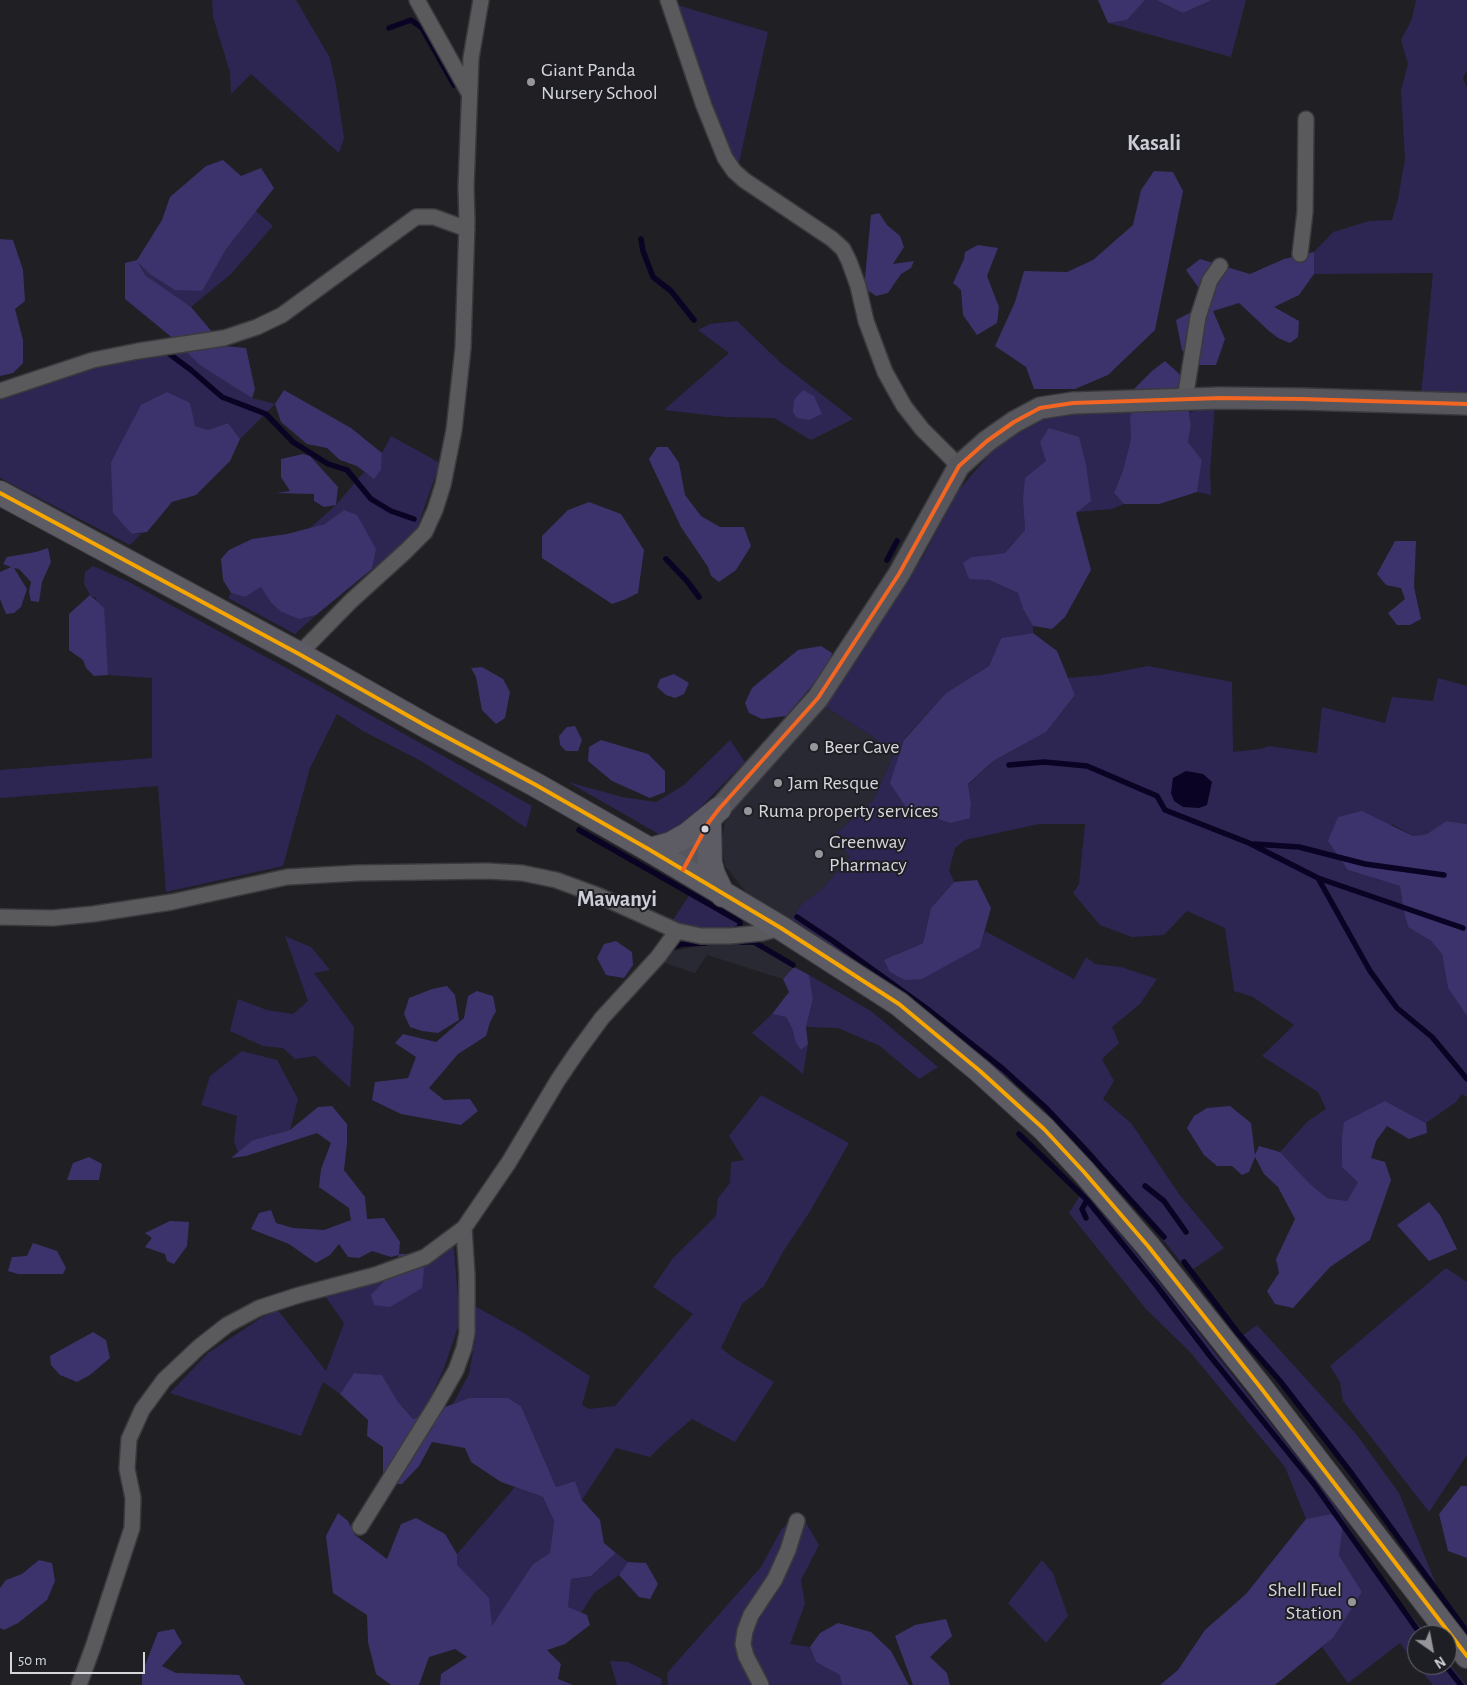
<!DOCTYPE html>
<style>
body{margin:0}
#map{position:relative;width:1467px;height:1685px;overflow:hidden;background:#1f1f24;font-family:"Alegreya Sans",sans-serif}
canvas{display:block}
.north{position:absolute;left:1407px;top:1625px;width:50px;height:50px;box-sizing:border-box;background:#1e1e25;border:1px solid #68686d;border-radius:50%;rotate:147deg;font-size:14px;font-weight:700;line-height:20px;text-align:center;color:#d6d6da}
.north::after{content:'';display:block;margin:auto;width:18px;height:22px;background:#96969a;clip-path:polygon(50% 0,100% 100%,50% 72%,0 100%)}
.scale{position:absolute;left:10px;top:1652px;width:135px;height:22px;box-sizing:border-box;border:2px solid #d6d6da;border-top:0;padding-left:6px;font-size:15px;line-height:18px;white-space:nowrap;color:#d6d6da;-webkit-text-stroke:4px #1e1e25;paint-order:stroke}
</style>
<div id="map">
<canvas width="1467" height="1685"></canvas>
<div class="north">N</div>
<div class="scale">50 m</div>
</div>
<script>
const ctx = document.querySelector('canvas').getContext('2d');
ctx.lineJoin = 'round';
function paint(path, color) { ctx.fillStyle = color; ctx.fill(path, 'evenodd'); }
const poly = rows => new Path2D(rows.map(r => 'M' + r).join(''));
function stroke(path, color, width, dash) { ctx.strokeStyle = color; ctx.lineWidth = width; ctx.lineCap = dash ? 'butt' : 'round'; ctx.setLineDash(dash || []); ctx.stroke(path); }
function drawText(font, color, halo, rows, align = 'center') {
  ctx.font = font + ' "Alegreya Sans",sans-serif'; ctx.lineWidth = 4; ctx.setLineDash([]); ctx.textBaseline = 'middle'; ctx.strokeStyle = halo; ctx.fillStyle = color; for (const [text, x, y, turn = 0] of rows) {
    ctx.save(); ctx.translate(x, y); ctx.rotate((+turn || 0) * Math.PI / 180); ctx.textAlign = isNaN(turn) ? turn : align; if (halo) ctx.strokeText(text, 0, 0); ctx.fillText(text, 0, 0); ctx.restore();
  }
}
paint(poly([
 [823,705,873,737,894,754,873,801,834,835,850,857,822,889,801,905,788,924,746,892,725,866,721,844,725,822,735,808,740,798],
 [709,944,753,945,782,959,794,967,783,979,707,955,695,973,659,961,668,952]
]), '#292934');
paint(poly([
 [212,0,296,0,330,58,336,85,344,138,339,153,251,74,231,94,230,72,213,17],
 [1145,0,1156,0,1183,13,1212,0,1246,0,1231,57,1108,23,1127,20],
 [1416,0,1467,0,1467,70,1463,78,1467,88,1467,393,1421,395,1433,273,1314,274,1314,252,1333,232,1369,221,1392,220,1398,199,1405,159,1401,90,1408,64,1401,40,1412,19],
 [677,5,768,32,738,167,721,133],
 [216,176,273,226,231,274,191,307,145,275,137,260],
 [737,321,781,363,853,419,811,440,774,418,725,417,664,410,729,353,698,330,710,324],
 [182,348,252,398,275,404,240,439,228,423,208,430,194,426,190,403,124,438,111,462,132,534,141,534,130,545,0,478,0,395,38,387,119,359],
 [1215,404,1210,472,1211,495,1197,492,1202,460,1188,442,1191,425,1189,413],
 [1131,407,1130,419,1131,439,1123,470,1114,493,1124,504,1112,509,1076,512,1046,461,1023,501,1025,530,1005,553,972,557,989,580,1018,593,1023,609,1033,626,1033,633,1001,638,989,666,946,693,904,739,970,818,971,804,968,785,993,761,1046,732,1075,695,1068,678,1101,675,1148,666,1232,682,1233,752,1260,749,1269,746,1317,753,1322,707,1385,723,1392,697,1433,701,1438,678,1467,686,1467,824,1446,821,1427,834,1413,836,1392,824,1348,870,1400,886,1403,907,1408,927,1431,941,1442,954,1448,988,1467,1016,1467,1097,1462,1094,1456,1102,1426,1123,1385,1101,1358,1182,1347,1201,1327,1198,1309,1183,1280,1152,1308,1121,1326,1109,1318,1092,1262,1056,1294,1025,1253,997,1234,991,1225,928,1187,911,1164,935,1132,937,1100,925,1073,893,1079,884,1085,824,1039,824,965,840,955,848,949,870,954,882,931,908,923,943,897,954,980,947,985,931,1074,979,1086,957,1095,964,1121,967,1157,979,1140,1004,1112,1027,1119,1043,1102,1059,1114,1081,1103,1099,1131,1123,1179,1194,1224,1248,1189,1272,1092,1152,1048,1107,984,1061,893,989,797,922,791,920,801,905,822,889,850,857,834,835,873,801,894,754,873,737,823,705,923,557,958,491,989,455,1014,432,1029,421,1065,411],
 [391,436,440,463,416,531,406,543,372,569,376,549,344,511,325,524,310,528,336,505,364,472,374,478,381,470,382,453],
 [93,566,127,581,319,686,532,806,526,828,494,806,419,760,363,731,337,714,310,768,283,866,166,892,158,786,0,798,0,770,152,758,152,678,108,675,96,598,90,595,84,584,85,572],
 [261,587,269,600,299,619,316,615,295,634,228,598,231,593,245,597],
 [730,740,745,762,678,830,664,837,568,782,622,797,656,802,684,785],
 [690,894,739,921,738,927,730,931,691,928,671,923],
 [285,936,311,947,330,970,314,973,354,1027,350,1088,315,1056,295,1059,283,1048,263,1046,230,1031,238,999,267,1010,293,1014,308,1001],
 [809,975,871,1011,938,1067,919,1079,880,1046,838,1028,806,1027,813,999],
 [772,1014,786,1017,792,1028,796,1043,801,1050,808,1044,803,1074,752,1033],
 [242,1051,277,1060,298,1099,290,1130,253,1140,238,1153,234,1141,237,1116,201,1105,210,1076],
 [761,1095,849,1143,809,1213,784,1250,764,1286,742,1304,721,1348,734,1358,774,1382,735,1442,692,1419,663,1444,650,1457,616,1448,582,1500,575,1481,556,1487,521,1406,508,1398,469,1398,453,1404,469,1374,476,1333,469,1303,522,1332,590,1376,582,1405,589,1409,615,1406,693,1314,653,1287,673,1258,716,1216,718,1198,730,1183,731,1162,744,1160,729,1136],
 [1083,1191,1141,1259,1331,1500,1393,1594,1427,1635,1417,1635,1417,1665,1447,1665,1447,1661,1466,1685,1433,1685,1413,1661,1400,1643,1348,1683,1322,1647,1334,1637,1362,1592,1339,1555,1343,1525,1331,1514,1306,1519,1285,1467,1190,1352,1146,1309,1069,1213],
 [453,1240,460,1321,444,1368,422,1416,413,1419,398,1402,382,1375,354,1373,340,1394,323,1382,301,1436,170,1393,208,1353,276,1308,326,1371,344,1323,325,1296,402,1271],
 [1446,1268,1467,1282,1467,1455,1429,1512,1343,1401,1340,1382,1330,1366],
 [1257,1325,1357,1435,1399,1493,1436,1584,1242,1336],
 [515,1487,543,1497,554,1521,550,1553,533,1564,492,1627,457,1565,457,1554],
 [799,1511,819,1545,801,1580,805,1604,790,1644,810,1647,816,1662,841,1675,842,1685,668,1685,667,1673,761,1567,781,1530],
 [616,1553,628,1562,619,1575,594,1593,581,1613,568,1607,571,1579,591,1576],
 [1042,1560,1053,1573,1068,1616,1046,1643,1008,1603],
 [610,1661,628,1662,662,1679,661,1685,617,1685]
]), '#2e2652');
paint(poly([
 [1098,0,1145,0,1127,20,1108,23],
 [1156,0,1212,0,1183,13],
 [223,160,241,176,261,168,274,188,226,249,202,291,175,290,150,274,138,262,145,275,191,307,224,346,246,348,255,389,252,398,200,365,169,335,125,299,125,263,137,260,162,220,170,197,206,166],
 [1154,171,1173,172,1183,191,1155,330,1108,375,1075,389,1034,389,1026,367,995,346,1015,302,1024,271,1067,272,1093,260,1133,225,1141,190],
 [879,213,887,225,900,236,904,247,893,264,914,261,911,268,901,274,888,293,876,296,864,288,871,215],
 [0,239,13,240,23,270,25,301,15,309,23,340,23,363,13,373,0,376],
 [978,245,998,248,987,276,999,307,997,323,977,335,963,315,961,290,953,283,964,259,965,252],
 [1314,252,1314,274,1299,295,1274,307,1299,321,1298,337,1290,343,1278,338,1269,331,1239,303,1213,311,1225,339,1216,365,1197,365,1182,350,1176,320,1197,309,1203,294,1186,270,1200,259,1250,274,1284,259],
 [1165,361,1195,388,1189,413,1191,425,1188,442,1202,460,1197,492,1159,504,1124,504,1114,493,1123,470,1131,439,1130,419,1134,389,1152,371],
 [284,390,351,428,382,453,381,470,374,479,357,466,340,460,327,448,307,444,281,422,275,404],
 [803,390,814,396,822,414,809,420,797,418,793,412,794,400],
 [167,392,190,403,195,426,208,430,228,423,240,439,230,461,196,495,172,502,147,532,132,534,113,513,111,462,141,405],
 [1049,428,1079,437,1086,465,1091,501,1076,513,1091,570,1065,617,1052,629,1033,626,1023,609,1018,593,989,580,969,579,963,563,972,557,1005,553,1025,530,1023,501,1025,478,1046,461,1040,442],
 [657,447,668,447,679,463,685,495,701,516,720,527,744,527,751,546,736,570,719,582,711,576,708,567,681,527,652,466,649,459],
 [303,454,310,456,338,487,336,505,324,507,314,501,314,494,276,493,290,491,281,477,281,459],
 [589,502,621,514,644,550,638,593,626,599,612,604,542,558,542,536,568,510],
 [344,510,357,515,376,549,372,569,316,615,299,619,280,611,269,600,261,587,245,597,231,593,223,580,221,559,229,550,252,539,287,534,325,524],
 [1395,541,1416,541,1414,587,1421,619,1410,625,1397,625,1388,613,1405,599,1401,588,1386,585,1377,574],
 [48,548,51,562,42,582,39,602,31,601,29,592,31,582,19,569,14,568,27,589,21,607,14,613,6,614,0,599,0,572,11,567,3,564,7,557,36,552],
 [90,595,104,608,108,675,94,676,86,668,83,660,69,650,69,614],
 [1033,633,1057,651,1075,695,1046,732,993,761,968,784,971,804,970,818,950,823,906,807,890,783,904,740,946,693,989,666,1001,638],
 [821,646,832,653,829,666,786,716,762,719,749,713,745,703,752,688,798,650],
 [482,667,503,679,510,692,505,718,496,724,482,710,476,677,471,668],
 [674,674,689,683,684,694,675,698,666,695,657,687,660,679],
 [575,726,582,740,578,751,566,751,560,745,559,736,567,727],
 [601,740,648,754,665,771,665,792,650,798,612,781,588,761,589,747],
 [1362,811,1413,836,1427,834,1446,821,1467,824,1467,1016,1448,988,1442,954,1431,941,1408,927,1403,907,1400,886,1348,870,1328,841,1338,817],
 [977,880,991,908,980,947,922,979,905,980,890,972,884,960,923,943,931,908,954,882],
 [616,941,632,952,633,965,624,978,606,975,597,958,604,944],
 [794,967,809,975,813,999,806,1027,808,1044,801,1050,796,1043,792,1028,786,1017,772,1014,789,992,783,979],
 [447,986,455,995,459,1020,438,1033,422,1031,410,1027,404,1014,409,998,432,989],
 [477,991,493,996,496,1011,490,1022,486,1036,458,1054,429,1088,444,1100,470,1099,478,1111,461,1125,401,1114,372,1100,375,1082,408,1078,416,1057,395,1043,403,1034,436,1042,464,1018,468,996],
 [1385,1101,1426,1123,1427,1133,1409,1139,1387,1126,1376,1141,1371,1158,1385,1162,1391,1180,1370,1240,1330,1267,1293,1308,1275,1304,1267,1291,1279,1273,1276,1259,1295,1219,1278,1187,1264,1174,1255,1157,1249,1172,1242,1175,1232,1166,1217,1166,1204,1155,1187,1128,1194,1116,1207,1108,1230,1106,1251,1123,1255,1155,1259,1146,1280,1152,1309,1183,1327,1198,1347,1201,1358,1182,1342,1167,1342,1138,1344,1122],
 [332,1106,347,1124,347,1143,344,1170,365,1197,367,1219,384,1218,400,1242,399,1254,409,1254,424,1268,422,1288,390,1307,374,1305,371,1295,389,1276,399,1255,391,1257,372,1251,359,1258,348,1257,339,1244,330,1255,316,1263,289,1244,251,1229,259,1213,271,1210,276,1223,293,1228,324,1230,351,1220,349,1208,319,1187,321,1169,331,1143,317,1133,246,1156,231,1158,253,1140,290,1130,318,1107],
 [89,1157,102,1164,99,1180,67,1180,73,1163],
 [1429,1202,1440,1215,1457,1249,1429,1261,1397,1225],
 [170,1221,189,1222,187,1246,174,1264,167,1261,165,1254,145,1247,152,1238,145,1233],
 [33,1243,57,1251,66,1268,63,1274,18,1274,8,1271,12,1257,27,1256],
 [93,1332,106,1340,110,1358,90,1375,77,1382,60,1375,51,1365,50,1356],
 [354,1373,382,1375,398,1402,413,1419,469,1398,508,1398,521,1406,556,1487,575,1481,582,1500,600,1520,604,1543,616,1553,591,1576,571,1579,568,1607,587,1615,590,1625,565,1644,547,1650,561,1664,558,1679,573,1685,440,1685,441,1674,467,1657,455,1649,429,1657,419,1685,391,1685,376,1674,368,1642,367,1615,333,1593,326,1536,338,1513,348,1521,355,1535,387,1559,401,1524,416,1518,445,1534,457,1554,457,1565,489,1598,492,1626,533,1564,550,1553,554,1521,543,1497,501,1482,471,1462,465,1448,432,1442,419,1466,402,1484,383,1484,383,1447,367,1436,368,1420,340,1394],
 [1461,1486,1467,1486,1467,1558,1448,1551,1439,1514],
 [1331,1514,1343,1525,1339,1555,1362,1592,1334,1637,1275,1685,1160,1685,1178,1670,1205,1630,1246,1594,1306,1519],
 [39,1560,52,1563,55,1581,47,1600,18,1623,4,1630,0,1628,0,1588,6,1580,22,1574],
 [628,1562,646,1563,658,1584,650,1599,639,1597,619,1575],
 [946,1619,952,1636,930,1657,947,1673,950,1685,913,1685,895,1636,915,1625],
 [838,1623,871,1632,891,1651,909,1685,842,1685,840,1675,816,1662,810,1647,820,1633],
 [174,1629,182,1643,162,1666,176,1673,239,1675,245,1685,142,1685,142,1673,158,1632]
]), '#3d336c');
paint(poly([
 [1186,771,1203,774,1212,782,1207,805,1199,808,1183,807,1174,801,1171,793,1173,778]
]), '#0a0323');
stroke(poly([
 [389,28,411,20,422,28,454,85],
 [641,239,643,251,653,277,671,291,694,320],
 [164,350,191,370,222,397,266,414,293,442,328,464,347,470,371,499,391,511,414,519],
 [666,559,687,581,699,597],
 [887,560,897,541],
 [1009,765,1044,762,1087,766,1157,796,1165,810,1249,843,1318,878,1463,928],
 [579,830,737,920,740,922,740,927,732,931],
 [1254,844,1299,847,1365,864,1444,875],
 [1318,878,1370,971,1397,1008,1432,1037,1467,1079],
 [797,917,833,941,926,1008,1003,1069,1045,1107,1079,1143,1164,1237],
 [741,942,754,942,793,965],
 [674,947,683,944,706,943],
 [1019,1134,1087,1200,1082,1209,1086,1218],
 [1145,1186,1164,1201,1186,1232],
 [1087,1200,1156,1285,1210,1356,1314,1484,1421,1635],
 [1184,1262,1238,1333,1280,1381,1352,1474,1467,1632],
 [1445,1665,1461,1685]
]), '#0a0323', 5.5);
const street = poly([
 [417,0,469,93],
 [668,0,704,106,725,158,734,171,744,180,832,239,843,249,849,261,858,286,866,321,885,372,904,406,922,429,959,466],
 [1300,254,1305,212,1306,119],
 [0,391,93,360,138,351,224,338,257,327,282,315,416,217,434,217,467,229],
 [1185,399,1198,317,1210,280,1220,266],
 [299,654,351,601,406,551,425,532,435,510,443,485,454,430,463,348,467,222,466,187,471,58,481,0],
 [0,917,53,918,93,914,172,902,287,877,358,873,487,871,522,873,556,880,597,895,677,931],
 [360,1527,436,1405,456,1370,464,1348,467,1333,467,1275,464,1228],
 [79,1685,93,1647,132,1528,133,1498,127,1469,129,1439,142,1410,164,1380,199,1347,227,1325,259,1308,299,1295,375,1275,425,1257,464,1228,509,1162,558,1080,577,1052,602,1018,658,957,677,931,701,936,730,936,762,933,781,928],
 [761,1685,746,1656,743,1644,745,1631,751,1615,775,1579,788,1550,797,1521]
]);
const secondary = poly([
 [683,870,709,822,719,809,818,698,899,574,959,466,987,441,1014,422,1040,408,1073,403,1221,398,1301,399,1467,404]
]);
const primary = poly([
 [0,493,299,654,428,727,536,785,650,850,781,928,899,1004,980,1071,1044,1129,1084,1172,1148,1246,1261,1388,1467,1656],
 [709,822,710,863,713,874,723,895],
 [650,850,671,844,687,835,719,809]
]);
stroke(street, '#3a3a3e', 18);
stroke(secondary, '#3a3a3e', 24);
stroke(primary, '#3a3a3e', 26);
stroke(street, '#5a5a5c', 15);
stroke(secondary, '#56565c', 21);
stroke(primary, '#5d5c65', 24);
stroke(poly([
 [0,493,299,654,428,727,536,785,650,850,781,928,899,1004,980,1071,1044,1129,1084,1172,1148,1246,1261,1388,1467,1656]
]), '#f7a600', 4);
stroke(poly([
 [683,870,709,822,719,809,818,698,899,574,959,466,987,441,1014,422,1040,408,1073,403,1221,398,1301,399,1467,404]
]), '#f26522', 4);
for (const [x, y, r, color] of [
 [531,82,5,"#96969a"],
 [814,747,5,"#96969a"],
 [778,783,5,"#96969a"],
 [748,811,5,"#96969a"],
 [705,829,4.5,"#d6d6da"],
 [819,854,5,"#96969a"],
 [1352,1602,5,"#96969a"]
]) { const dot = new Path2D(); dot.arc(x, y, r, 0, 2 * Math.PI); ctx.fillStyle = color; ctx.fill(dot); stroke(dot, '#1e1e25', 2); }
drawText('20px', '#d6d6da', '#1e1e25', [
 ["Giant Panda",541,70],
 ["Nursery School",541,93],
 ["Beer Cave",824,747],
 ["Jam Resque",788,783],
 ["Ruma property services",758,811],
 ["Greenway",829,842],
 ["Pharmacy",829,865],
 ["Shell Fuel",1342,1590,"right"],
 ["Station",1342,1613,"right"]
], 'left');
drawText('bold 22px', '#cdcdd6', '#1e1e25', [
 ["Kasali",1154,143],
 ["Mawanyi",617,899]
]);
</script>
